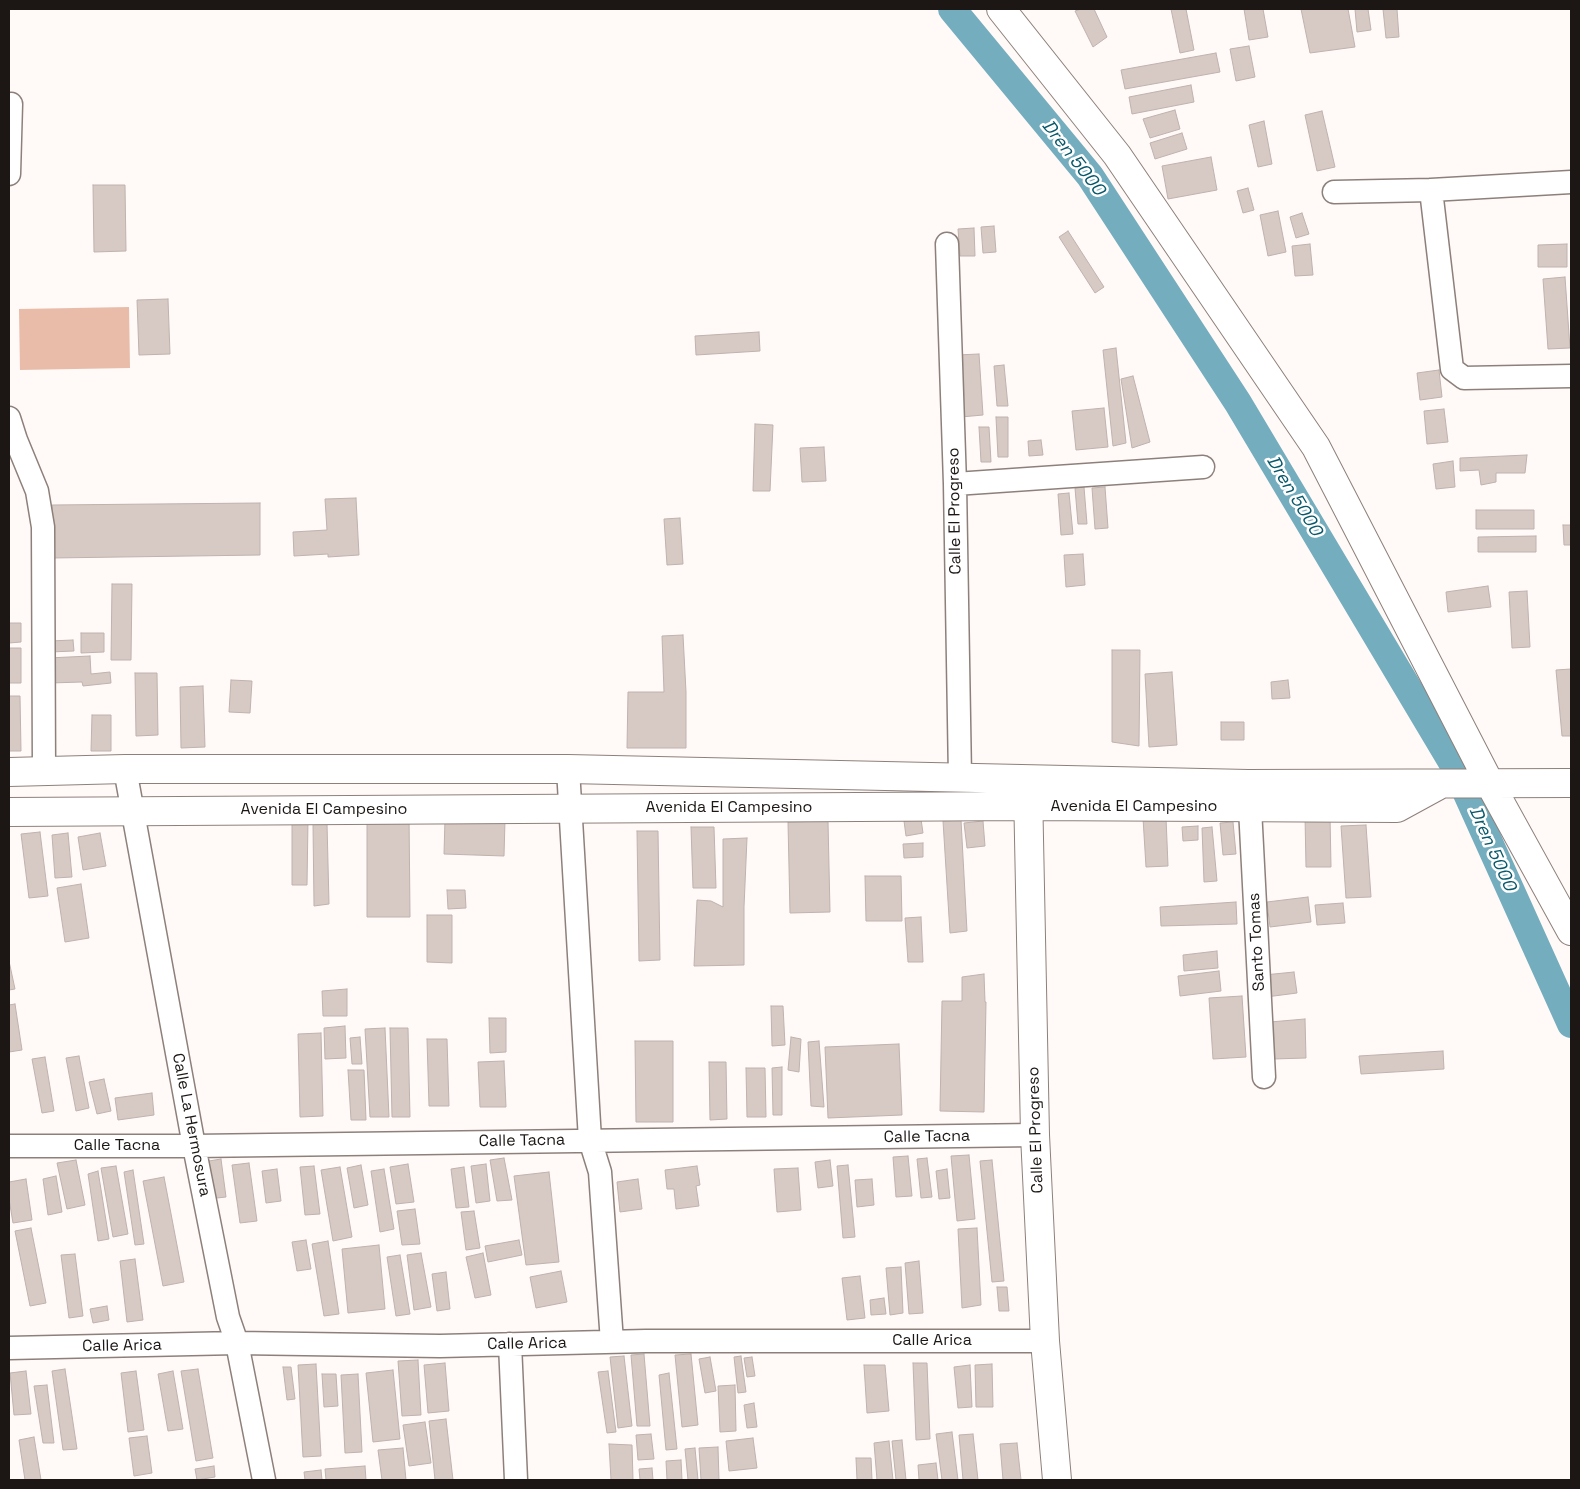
<!DOCTYPE html>
<style>
body{margin:0}
#map{position:relative;width:1580px;height:1489px;overflow:hidden;background:#fff9f7;font-family:"Space Grotesk",sans-serif}
canvas{display:block}
.frame{position:absolute;inset:0;border:10px solid #1c1715;pointer-events:none}
</style>
<div id="map">
<canvas width="1580" height="1489"></canvas>
<div class="frame"></div>
</div>
<script>
const g = document.querySelector('canvas').getContext('2d');
g.lineJoin = 'round';
function fill(path, color) { g.fillStyle = color; g.fill(path, 'evenodd'); }
const shape = rows => new Path2D(rows.map(r => 'M' + r).join(''));
function trace(path, color, width, dash) { g.strokeStyle = color; g.lineWidth = width; g.lineCap = dash ? 'butt' : 'round'; g.setLineDash(dash || []); g.stroke(path); }
function write(font, color, halo, rows, align = 'center') {
  g.font = font + ' "Space Grotesk",sans-serif'; g.lineWidth = 5; g.setLineDash([]); g.textBaseline = 'middle'; g.strokeStyle = halo; g.fillStyle = color; for (const [text, x, y, turn = 0] of rows) {
    g.save(); g.translate(x, y); g.rotate((+turn || 0) * Math.PI / 180); g.textAlign = isNaN(turn) ? turn : align; if (halo) g.strokeText(text, 0, 0); g.fillText(text, 0, 0); g.restore();
  }
}
const green = shape([
 [129,307,130,368,20,370,19,309]
]);
const canal = shape([
 [952,9,1090,176,1238,403,1455,767,1571,1024]
]);
const building = shape([
 [1081,9,1094,9,1107,37,1093,47,1075,11,1081,9],
 [1171,9,1186,9,1194,50,1180,53,1171,9],
 [1244,9,1263,9,1268,37,1249,40,1244,9],
 [1301,9,1348,9,1355,47,1310,53,1301,9],
 [1355,9,1368,9,1371,30,1357,32,1355,9],
 [1383,9,1397,9,1399,37,1386,38,1383,9],
 [1249,46,1255,77,1236,81,1230,49,1249,46],
 [1216,53,1220,72,1125,89,1121,70,1216,53],
 [1191,85,1194,102,1132,114,1129,97,1191,85],
 [1175,110,1180,129,1150,138,1143,119,1175,110],
 [1322,111,1335,167,1317,171,1305,115,1322,111],
 [1264,121,1272,164,1258,167,1249,125,1264,121],
 [1182,133,1187,149,1155,159,1150,143,1182,133],
 [1211,157,1217,190,1168,199,1162,166,1211,157],
 [93,185,125,185,126,251,94,252,93,185],
 [1248,188,1254,210,1243,213,1237,191,1248,188],
 [1278,211,1286,252,1268,256,1260,215,1278,211],
 [1302,213,1309,234,1296,238,1290,217,1302,213],
 [994,226,996,252,983,253,981,227,994,226],
 [974,228,975,256,960,256,958,229,974,228],
 [1068,231,1104,287,1095,293,1059,237,1068,231],
 [1310,244,1313,275,1295,276,1292,246,1310,244],
 [1567,244,1567,267,1538,267,1538,245,1567,244],
 [1565,277,1570,348,1548,349,1543,279,1565,277],
 [168,299,170,354,139,355,137,300,168,299],
 [759,332,760,351,696,355,695,336,759,332],
 [1116,348,1126,443,1113,446,1103,350,1116,348],
 [979,354,983,415,961,417,957,355,979,354],
 [1004,365,1008,406,997,406,994,366,1004,365],
 [1439,370,1442,397,1420,400,1417,373,1439,370],
 [1133,376,1150,442,1132,448,1121,379,1133,376],
 [1104,408,1108,447,1076,450,1072,411,1104,408],
 [1444,409,1448,442,1427,444,1424,411,1444,409],
 [996,417,1008,417,1008,457,998,457,996,417],
 [755,424,773,425,770,491,753,491,755,424],
 [979,427,989,427,991,462,981,462,979,427],
 [1041,440,1043,455,1029,456,1028,441,1041,440],
 [824,447,826,481,802,482,800,448,824,447],
 [1527,455,1525,473,1496,473,1496,482,1481,485,1479,470,1460,471,1460,458,1527,455],
 [1453,461,1455,487,1436,489,1433,464,1453,461],
 [1084,487,1087,524,1078,524,1075,488,1084,487],
 [1105,487,1108,528,1095,529,1092,488,1105,487],
 [1069,493,1073,534,1061,535,1058,494,1069,493],
 [356,498,359,555,328,557,328,554,294,556,293,532,327,530,325,499,356,498],
 [260,503,260,555,52,558,52,505,260,503],
 [1476,510,1534,510,1534,529,1476,529,1476,510],
 [680,518,683,564,667,565,664,519,680,518],
 [1563,525,1571,525,1571,545,1564,545,1563,525],
 [1536,536,1536,552,1478,552,1478,537,1536,536],
 [1083,554,1085,585,1066,587,1064,555,1083,554],
 [112,584,132,584,131,660,111,660,112,584],
 [1488,586,1491,607,1448,612,1446,592,1488,586],
 [1527,591,1530,647,1512,648,1509,592,1527,591],
 [9,623,21,623,21,642,9,643,9,623],
 [81,633,104,633,104,652,81,653,81,633],
 [683,635,686,692,686,748,627,748,628,692,664,692,662,636,683,635],
 [73,640,74,651,50,652,50,641,73,640],
 [9,648,21,648,21,683,9,683,9,648],
 [1112,650,1140,650,1139,746,1112,742,1112,650],
 [90,656,91,674,110,672,111,683,83,686,82,682,50,683,48,658,90,656],
 [1571,669,1571,736,1562,736,1556,670,1571,669],
 [1172,672,1177,745,1149,747,1145,674,1172,672],
 [135,673,157,673,158,735,136,736,135,673],
 [231,680,252,681,250,713,229,712,231,680],
 [1288,680,1290,698,1272,699,1271,682,1288,680],
 [203,686,205,747,181,748,180,687,203,686],
 [9,696,20,696,21,751,9,751,9,696],
 [92,715,111,715,111,751,91,751,92,715],
 [1221,722,1244,722,1244,740,1221,740,1221,722],
 [367,813,409,813,410,917,367,917,367,813],
 [1305,816,1330,816,1331,867,1306,867,1305,816],
 [1166,817,1168,866,1146,867,1143,818,1166,817],
 [292,819,308,819,307,885,292,885,292,819],
 [445,819,505,820,504,856,444,854,445,819],
 [921,819,923,833,906,836,904,821,921,819],
 [961,820,967,931,950,933,943,821,961,820],
 [828,821,830,912,790,913,788,822,828,821],
 [983,821,985,846,967,848,964,823,983,821],
 [1233,822,1236,854,1223,855,1220,823,1233,822],
 [327,823,329,904,314,906,313,824,327,823],
 [1366,825,1371,897,1346,898,1341,826,1366,825],
 [1198,826,1198,840,1183,841,1182,827,1198,826],
 [691,827,714,827,716,888,693,888,691,827],
 [1212,827,1217,881,1204,882,1202,828,1212,827],
 [637,831,658,831,660,960,639,961,637,831],
 [40,832,48,896,29,898,21,834,40,832],
 [68,833,72,877,55,878,52,835,68,833],
 [100,833,106,866,83,870,78,837,100,833],
 [747,838,744,907,744,965,694,966,697,900,711,901,723,907,723,839,747,838],
 [923,843,923,857,904,858,903,844,923,843],
 [865,876,901,876,902,921,866,921,865,876],
 [81,884,89,938,65,942,57,888,81,884],
 [447,890,465,890,466,908,448,909,447,890],
 [1308,897,1311,922,1270,927,1267,902,1308,897],
 [1236,902,1237,924,1161,926,1160,907,1236,902],
 [1343,903,1345,923,1317,925,1315,905,1343,903],
 [427,915,452,915,452,963,427,962,427,915],
 [921,917,923,962,908,962,905,918,921,917],
 [1217,951,1218,968,1184,971,1183,955,1217,951],
 [9,961,15,989,9,990,9,961],
 [1219,971,1221,991,1180,996,1178,976,1219,971],
 [1294,972,1297,993,1266,997,1264,975,1294,972],
 [984,974,985,1002,986,1002,984,1112,940,1111,942,1001,962,1001,962,977,984,974],
 [347,989,347,1016,323,1016,322,991,347,989],
 [1242,996,1246,1057,1213,1059,1209,998,1242,996],
 [15,1004,22,1050,9,1052,9,1005,15,1004],
 [771,1006,783,1006,785,1045,772,1046,771,1006],
 [489,1018,506,1018,506,1052,490,1053,489,1018],
 [1305,1019,1306,1058,1273,1059,1270,1022,1305,1019],
 [345,1026,346,1058,325,1059,324,1028,345,1026],
 [385,1028,389,1117,370,1117,365,1029,385,1028],
 [390,1028,408,1028,410,1117,392,1117,390,1028],
 [321,1033,323,1116,300,1117,298,1034,321,1033],
 [360,1037,362,1064,352,1064,350,1038,360,1037],
 [791,1037,801,1039,799,1072,788,1070,791,1037],
 [427,1039,447,1039,449,1106,429,1106,427,1039],
 [635,1041,673,1041,673,1122,636,1122,635,1041],
 [819,1041,824,1107,811,1106,808,1042,819,1041],
 [899,1044,902,1115,828,1118,825,1047,899,1044],
 [1443,1051,1444,1069,1361,1074,1359,1056,1443,1051],
 [79,1056,89,1108,76,1111,66,1058,79,1056],
 [45,1057,54,1111,42,1113,32,1059,45,1057],
 [504,1061,506,1107,480,1107,478,1062,504,1061],
 [709,1062,726,1062,727,1119,710,1120,709,1062],
 [782,1067,782,1115,773,1115,772,1068,782,1067],
 [746,1068,765,1068,766,1117,747,1117,746,1068],
 [348,1070,364,1070,366,1120,351,1120,348,1070],
 [104,1079,111,1111,97,1114,89,1082,104,1079],
 [152,1093,154,1115,118,1120,115,1098,152,1093],
 [969,1155,975,1219,957,1221,951,1156,969,1155],
 [908,1156,912,1196,896,1197,893,1157,908,1156],
 [504,1158,512,1200,497,1201,490,1160,504,1158],
 [927,1158,932,1197,921,1198,917,1159,927,1158],
 [221,1159,226,1197,208,1199,203,1162,221,1159],
 [76,1160,85,1205,67,1209,57,1163,76,1160],
 [830,1160,833,1186,818,1188,815,1162,830,1160],
 [992,1160,1004,1281,992,1282,980,1161,992,1160],
 [249,1163,257,1221,240,1223,232,1165,249,1163],
 [408,1164,414,1202,396,1204,390,1167,408,1164],
 [486,1164,490,1201,476,1203,471,1166,486,1164],
 [361,1165,368,1205,354,1208,347,1168,361,1165],
 [848,1165,855,1237,843,1238,837,1166,848,1165],
 [116,1166,128,1234,113,1237,101,1168,116,1166],
 [314,1166,320,1214,305,1215,300,1167,314,1166],
 [697,1166,700,1185,696,1186,699,1206,676,1209,674,1189,667,1189,665,1170,697,1166],
 [340,1167,352,1237,333,1241,321,1170,340,1167],
 [464,1167,469,1207,456,1208,451,1169,464,1167],
 [798,1168,801,1210,777,1212,774,1169,798,1168],
 [277,1169,281,1201,266,1203,262,1171,277,1169],
 [384,1169,394,1229,380,1232,371,1171,384,1169],
 [947,1169,950,1198,939,1199,936,1171,947,1169],
 [133,1170,144,1244,135,1245,124,1172,133,1170],
 [98,1171,109,1239,98,1241,88,1174,98,1171],
 [549,1172,559,1262,526,1265,514,1176,549,1172],
 [56,1176,62,1212,48,1215,43,1179,56,1176],
 [164,1177,184,1282,163,1286,143,1181,164,1177],
 [26,1179,32,1220,13,1223,9,1199,9,1182,26,1179],
 [638,1179,642,1209,620,1212,617,1182,638,1179],
 [872,1179,874,1205,857,1207,855,1180,872,1179],
 [415,1209,420,1244,402,1245,397,1211,415,1209],
 [474,1211,480,1248,466,1250,461,1212,474,1211],
 [31,1228,46,1303,30,1306,15,1231,31,1228],
 [977,1228,981,1305,962,1308,958,1229,977,1228],
 [306,1240,311,1269,297,1271,292,1242,306,1240],
 [519,1240,522,1255,488,1262,485,1246,519,1240],
 [328,1241,339,1314,324,1316,312,1244,328,1241],
 [379,1245,385,1309,348,1313,342,1249,379,1245],
 [421,1253,431,1307,414,1310,407,1255,421,1253],
 [483,1253,491,1295,475,1298,466,1257,483,1253],
 [75,1254,83,1316,69,1318,61,1255,75,1254],
 [400,1255,410,1314,396,1316,387,1257,400,1255],
 [135,1259,143,1320,127,1322,120,1261,135,1259],
 [919,1261,923,1313,909,1314,905,1263,919,1261],
 [901,1267,903,1313,890,1315,886,1268,901,1267],
 [561,1271,567,1302,536,1308,530,1277,561,1271],
 [446,1272,450,1309,437,1311,432,1274,446,1272],
 [860,1276,865,1318,847,1320,842,1278,860,1276],
 [997,1287,1007,1287,1009,1311,999,1311,997,1287],
 [884,1298,886,1314,871,1315,870,1300,884,1298],
 [107,1306,109,1320,93,1323,90,1309,107,1306],
 [644,1354,650,1426,637,1426,631,1355,644,1354],
 [691,1354,698,1425,682,1427,675,1355,691,1354],
 [624,1356,632,1426,618,1428,610,1357,624,1356],
 [741,1356,746,1392,738,1393,734,1357,741,1356],
 [710,1357,716,1391,705,1393,699,1359,710,1357],
 [752,1357,755,1376,747,1377,744,1358,752,1357],
 [418,1360,421,1415,402,1416,398,1361,418,1360],
 [445,1363,449,1411,428,1413,424,1365,445,1363],
 [913,1363,927,1363,930,1439,916,1440,913,1363],
 [316,1364,321,1456,303,1457,298,1365,316,1364],
 [992,1364,993,1407,976,1407,975,1365,992,1364],
 [864,1365,885,1365,889,1411,867,1413,864,1365],
 [970,1365,972,1407,958,1408,954,1367,970,1365],
 [283,1367,291,1367,295,1399,287,1400,283,1367],
 [65,1369,77,1449,63,1450,52,1371,65,1369],
 [198,1369,213,1458,196,1461,181,1371,198,1369],
 [393,1370,400,1439,373,1442,366,1373,393,1370],
 [26,1371,31,1414,14,1415,10,1373,26,1371],
 [136,1371,144,1430,128,1432,121,1373,136,1371],
 [173,1371,183,1429,168,1431,158,1374,173,1371],
 [608,1371,616,1432,607,1433,598,1372,608,1371],
 [669,1373,677,1449,666,1450,659,1375,669,1373],
 [322,1374,336,1374,338,1406,324,1407,322,1374],
 [358,1374,362,1452,345,1453,341,1375,358,1374],
 [47,1385,54,1443,43,1443,34,1386,47,1385],
 [735,1385,736,1431,720,1432,718,1386,735,1385],
 [754,1403,757,1427,747,1428,744,1405,754,1403],
 [446,1419,453,1480,435,1480,429,1421,446,1419],
 [425,1422,431,1463,409,1466,403,1425,425,1422],
 [952,1432,958,1480,942,1480,936,1434,952,1432],
 [651,1434,654,1459,638,1460,636,1435,651,1434],
 [973,1434,978,1480,963,1480,959,1435,973,1434],
 [147,1436,152,1473,134,1476,129,1438,147,1436],
 [34,1437,41,1480,25,1480,19,1440,34,1437],
 [753,1438,757,1468,729,1471,726,1441,753,1438],
 [902,1440,906,1480,896,1480,892,1441,902,1440],
 [889,1441,893,1480,877,1480,874,1443,889,1441],
 [1017,1443,1021,1480,1003,1480,1000,1444,1017,1443],
 [609,1444,632,1445,633,1480,611,1480,609,1444],
 [718,1447,719,1480,701,1480,699,1448,718,1447],
 [403,1448,406,1480,382,1480,378,1450,403,1448],
 [695,1448,698,1480,688,1480,685,1449,695,1448],
 [856,1458,871,1458,872,1480,857,1480,856,1458],
 [681,1460,682,1480,667,1480,666,1461,681,1460],
 [936,1463,938,1480,919,1480,918,1465,936,1463],
 [214,1466,215,1477,197,1480,195,1469,214,1466],
 [365,1466,366,1480,326,1480,325,1469,365,1466],
 [652,1468,653,1480,640,1480,639,1469,652,1468],
 [321,1470,322,1480,305,1480,304,1472,321,1470]
]);
const minor = shape([
 [9,174,11,104],
 [1431,190,1452,369,1464,378,1571,376],
 [1334,192,1431,190,1571,182],
 [947,244,955,484,960,777],
 [9,418,16,440,37,491,43,527,44,771],
 [955,484,1203,467],
 [125,769,194,1146,228,1317,237,1343,264,1480],
 [568,769,590,1140,600,1172,612,1342],
 [1250,808,1264,1077],
 [9,1146,194,1146,1035,1135],
 [510,1344,516,1480],
 [9,1348,237,1343,440,1346,646,1341,1045,1341]
]);
const tertiary = shape([
 [1001,9,1117,155,1316,447,1490,784,1571,931],
 [9,772,125,769,568,769,1248,784,1571,783],
 [1028,789,1035,1135,1045,1341,1057,1480],
 [9,812,1028,806,1397,808,1441,784]
]);
const streetNames = [
 ["Calle El Progreso",955,511,-91],
 ["Avenida El Campesino",1134,807],
 ["Avenida El Campesino",729,808],
 ["Avenida El Campesino",324,810],
 ["Santo Tomas",1257,942,-93],
 ["Calle La Hermosura",191,1125,79],
 ["Calle El Progreso",1036,1130,-92],
 ["Calle Tacna",927,1137,-1],
 ["Calle Tacna",522,1141,-1],
 ["Calle Tacna",117,1146],
 ["Calle Arica",932,1341],
 ["Calle Arica",527,1344,-1],
 ["Calle Arica",122,1346,-1]
];
const waterNames = [
 ["Dren 5000",1073,158,52],
 ["Dren 5000",1294,496,59],
 ["Dren 5000",1492,849,66]
];
fill(green, '#e9bca9');
trace(canal, '#74adbe', 28);
fill(building, '#d7c9c4');
trace(building, '#c0b2ad', 1);
trace(minor, '#8d807b', 25);
trace(tertiary, '#8d807b', 30);
trace(minor, '#fff', 22);
trace(tertiary, '#fff', 28);
write('16px', '#1c1715', '#fff', streetNames);
write('italic 18px', '#07586b', '#fff', waterNames);
</script>
